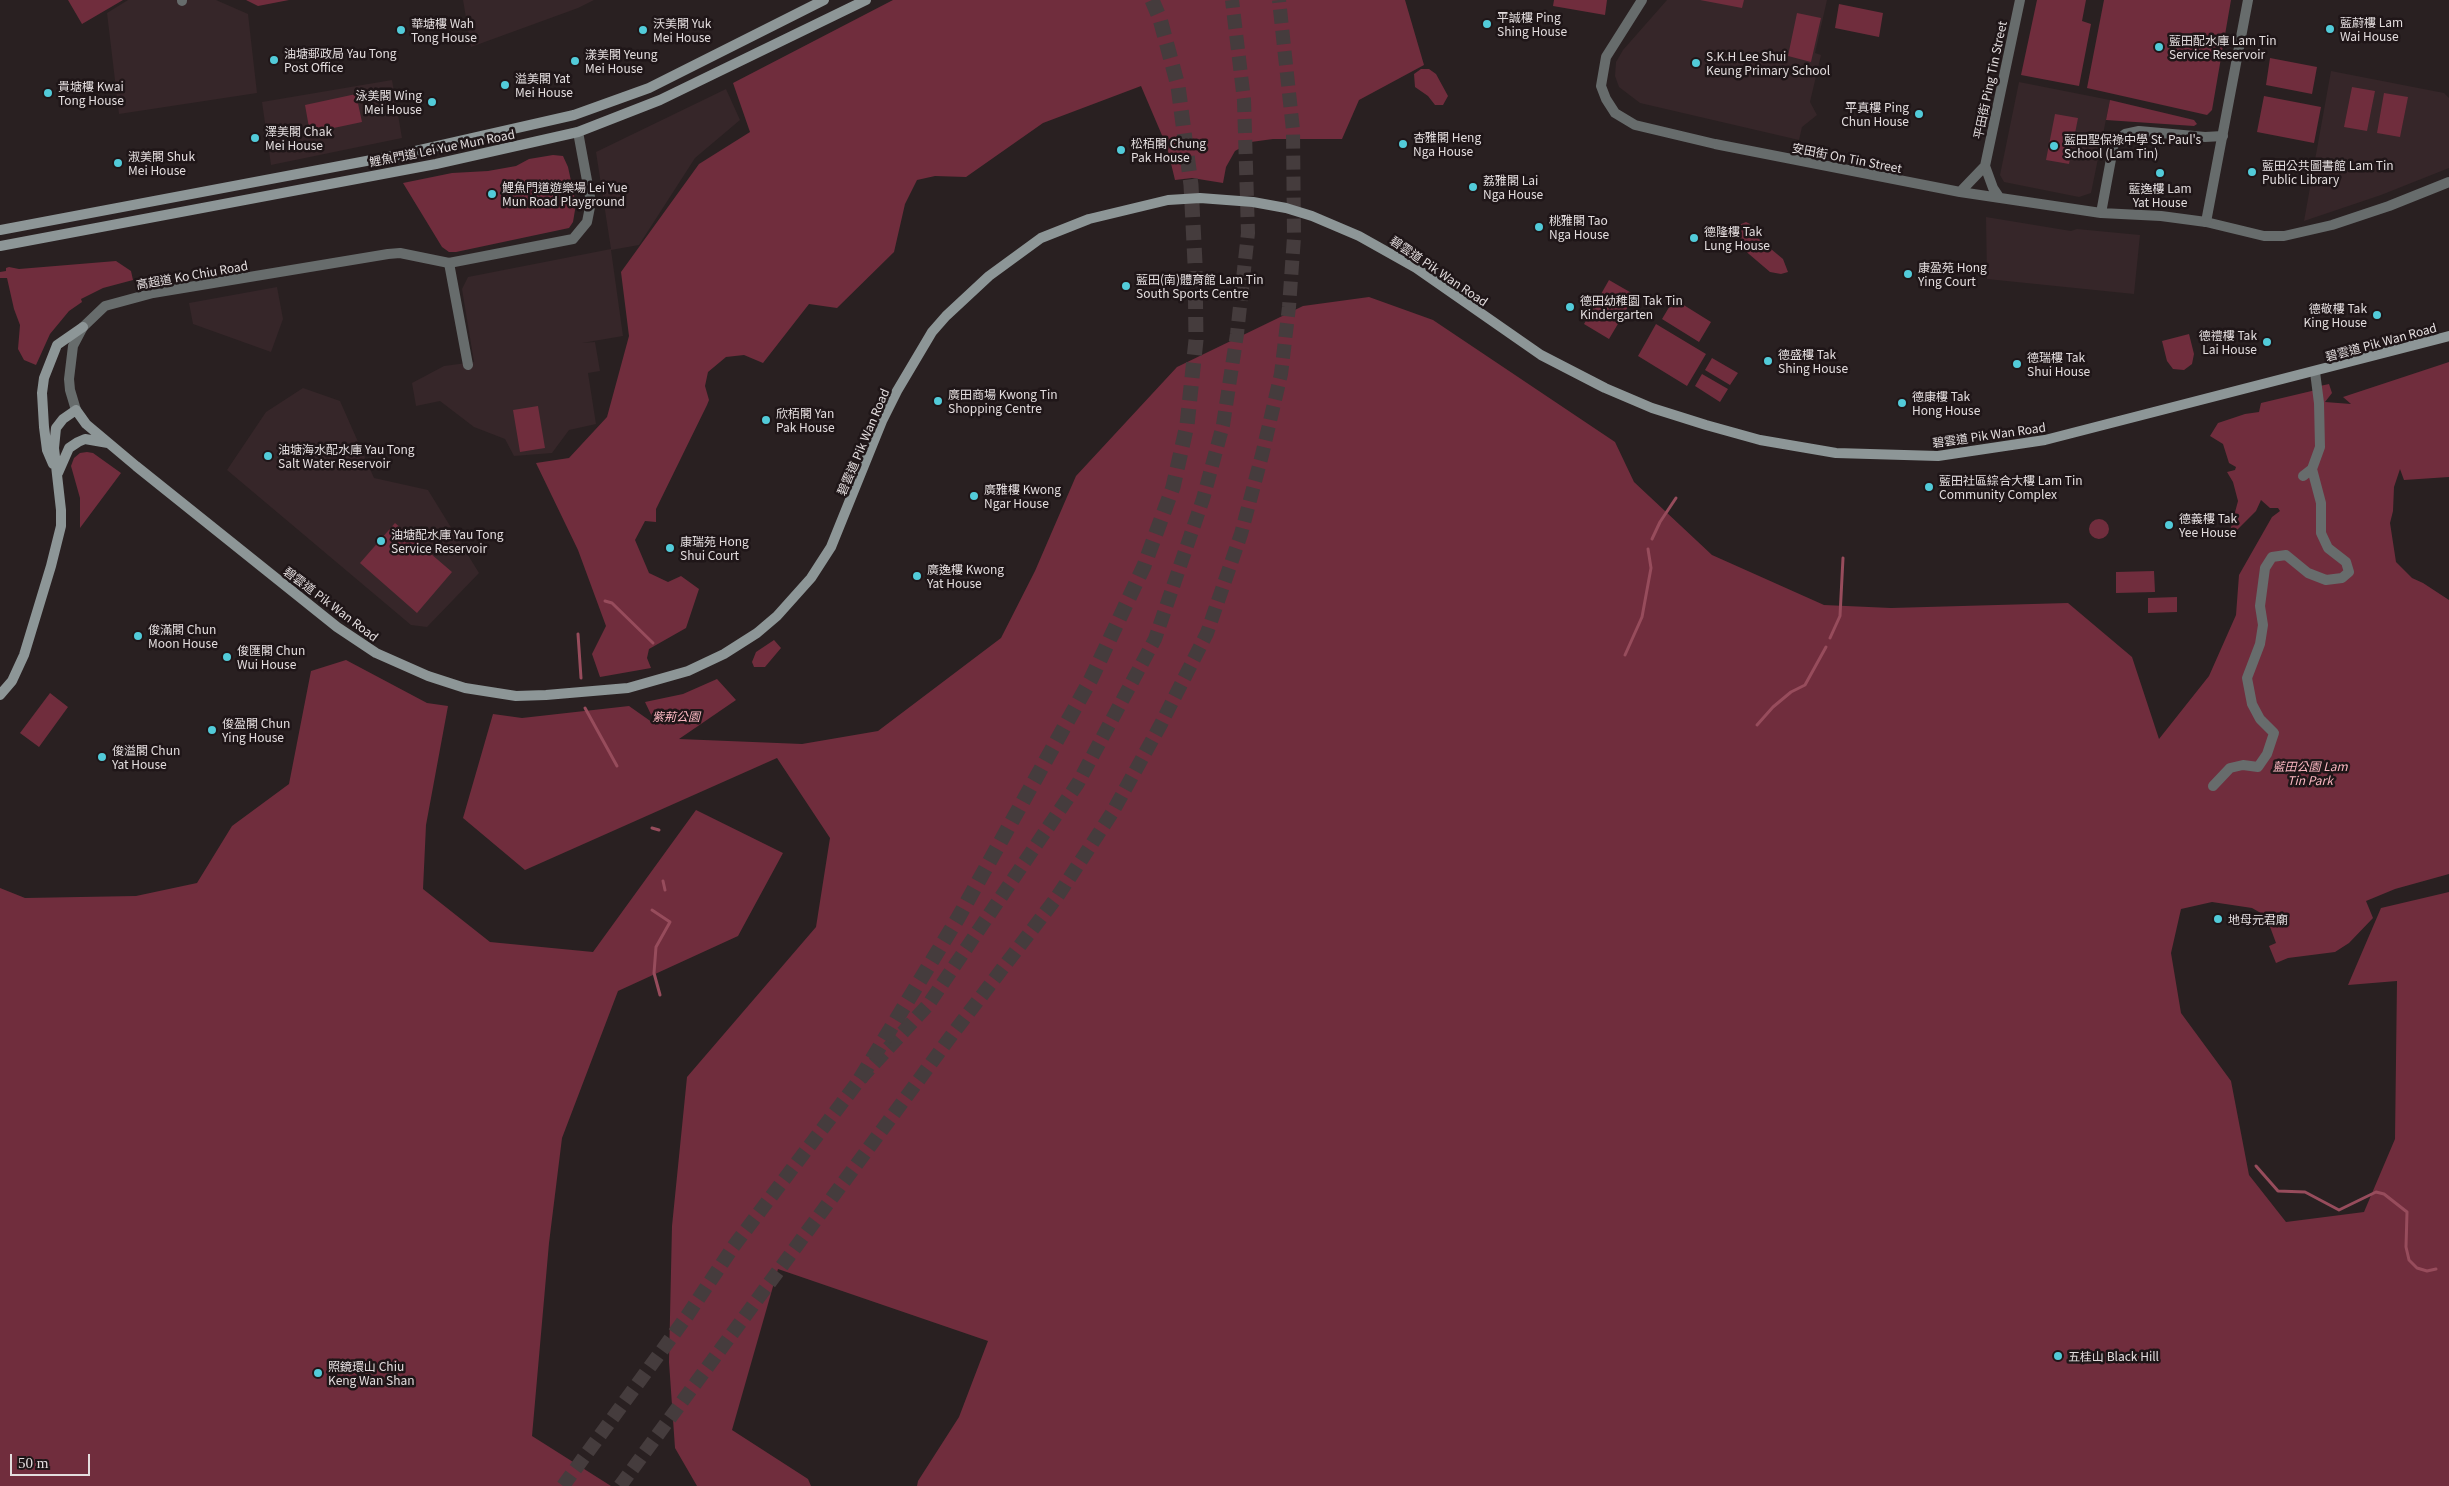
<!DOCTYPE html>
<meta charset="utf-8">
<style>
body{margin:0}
#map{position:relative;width:2449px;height:1486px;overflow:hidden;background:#292021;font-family:Georgia,serif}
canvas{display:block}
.scale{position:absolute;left:10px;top:1454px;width:80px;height:22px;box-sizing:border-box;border:2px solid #e3ddde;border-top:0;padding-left:6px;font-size:15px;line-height:18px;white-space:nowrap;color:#e3ddde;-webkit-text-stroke:4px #1f1618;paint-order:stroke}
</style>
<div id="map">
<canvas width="2449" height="1486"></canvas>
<div class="scale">50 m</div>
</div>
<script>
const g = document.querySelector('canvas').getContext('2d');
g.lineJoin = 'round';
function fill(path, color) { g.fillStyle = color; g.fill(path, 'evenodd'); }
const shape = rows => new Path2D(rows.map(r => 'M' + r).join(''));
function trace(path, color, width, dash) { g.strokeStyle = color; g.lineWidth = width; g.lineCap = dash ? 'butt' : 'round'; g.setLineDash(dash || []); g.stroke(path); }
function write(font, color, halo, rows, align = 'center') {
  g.font = font + ' Georgia,"Noto Sans TC",serif'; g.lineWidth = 5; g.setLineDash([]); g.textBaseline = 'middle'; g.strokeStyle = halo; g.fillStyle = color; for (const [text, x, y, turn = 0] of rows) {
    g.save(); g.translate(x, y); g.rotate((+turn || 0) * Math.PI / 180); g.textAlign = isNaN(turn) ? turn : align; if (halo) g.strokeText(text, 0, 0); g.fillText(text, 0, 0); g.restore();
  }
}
const built = shape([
 [128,0,216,0,248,14,257,93,119,114,107,13],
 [463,0,594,0,578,8,471,47],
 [1667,0,1827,0,1815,53,1821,55,1810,102,1817,115,1802,127,1799,140,1640,103,1619,87,1615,76,1616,62,1623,50],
 [2331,71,2444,93,2449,98,2449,168,2381,195,2304,221],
 [392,80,402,138,271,165,262,102],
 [2019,82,2110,100,2091,193,2079,197,2004,182,2000,175],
 [726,89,740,120,695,158,639,245,611,250,623,336,582,343,595,342,600,371,588,373,596,424,569,430,552,453,514,456,505,439,474,427,440,401,416,406,412,383,444,366,474,362,462,289,468,277,611,249,596,152],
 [1986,217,2071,231,2077,229,2140,235,2134,294,1987,279],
 [277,287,283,319,271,352,193,324,189,303],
 [303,388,340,401,374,478,428,490,479,573,427,627,411,625,227,470,266,412]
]);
const green = shape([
 [68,0,123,0,82,24],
 [246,0,289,0,258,6],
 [893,0,1405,0,1424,65,1359,100,1342,139,1273,139,1251,142,1235,151,1226,167,1223,183,1192,178,1175,180,1167,147,1141,86,1043,123,966,177,935,176,917,180,905,204,894,252,837,308,809,304,763,363,744,355,726,357,708,372,705,386,709,400,707,405,656,509,656,522,645,521,635,540,649,573,668,582,681,576,699,589,686,628,649,649,647,658,651,668,600,677,592,654,606,626,578,550,536,463,569,458,607,417,629,336,621,272,699,164,750,132,733,83],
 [1554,0,1607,0,1605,15,1553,6],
 [1700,0,1744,0,1742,8],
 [2037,0,2086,0,2082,21,2091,24,2079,86,2021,75],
 [2104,0,2231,0,2212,110,2207,115,2087,88],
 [1839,4,1883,13,1879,37,1835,28],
 [1797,13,1821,18,1811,62,1788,56],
 [2270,58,2317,67,2312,94,2266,85],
 [1421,69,1429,69,1436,74,1448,96,1443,105,1435,105,1428,96,1415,87,1414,74],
 [2352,87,2375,91,2367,131,2344,127],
 [2384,93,2408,97,2400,137,2377,133],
 [356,94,362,122,310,133,305,105],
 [2264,96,2321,107,2314,143,2257,132],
 [2110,100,2194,120,2197,124,2194,126,2106,120],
 [2055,114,2078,118,2069,164,2046,160],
 [553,155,563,156,568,167,576,204,573,222,569,228,456,252,449,252,442,247,403,183,452,173,488,171,516,166,529,159],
 [1746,222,1750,224,1753,234,1783,259,1788,272,1781,274,1770,272,1736,243,1734,237,1735,230,1739,225],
 [116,261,131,271,133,280,103,288,81,299,82,302,69,311,50,334,36,365,24,360,18,349,20,325,14,309,7,278,0,278,0,272,6,271,6,268,9,267,19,269],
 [1609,280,1635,295,1609,339,1584,324],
 [1369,297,1433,320,1615,442,1634,482,1712,555,1824,605,1891,608,2068,603,2132,657,2159,739,2209,676,2236,615,2239,575,2272,517,2280,511,2278,508,2270,508,2261,500,2256,511,2231,536,2229,535,2238,501,2233,482,2227,472,2235,470,2236,467,2229,463,2223,444,2210,436,2218,423,2245,414,2259,412,2261,403,2320,389,2320,386,2329,384,2332,393,2325,402,2351,404,2343,397,2449,362,2449,477,2404,480,2400,469,2394,487,2393,511,2390,523,2396,562,2412,578,2423,583,2449,600,2449,874,2395,889,2366,901,2373,918,2349,943,2335,952,2288,958,2276,963,2269,946,2276,943,2266,916,2252,908,2212,902,2181,909,2171,953,2181,1013,2231,1081,2249,1175,2286,1222,2364,1212,2395,1139,2397,981,2348,985,2381,908,2449,892,2449,1486,917,1486,918,1481,959,1417,988,1341,778,1269,732,1430,808,1479,811,1486,697,1486,675,1448,669,1362,672,1226,687,1077,816,927,830,838,777,758,525,870,463,818,493,714,522,718,629,706,656,725,645,702,683,694,717,679,736,700,679,739,802,744,878,731,1001,638,1035,571,1076,476,1177,367,1303,306],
 [1674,299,1711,322,1699,342,1662,319],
 [1656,324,1706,354,1687,386,1638,356],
 [2189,334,2194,354,2192,364,2184,370,2173,369,2167,361,2162,341],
 [1712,358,1738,373,1730,385,1705,370],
 [1702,374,1728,389,1720,402,1695,386],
 [538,406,545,448,520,452,513,410],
 [87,452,93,453,121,473,80,528,80,498,71,466,74,458,80,453],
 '2089 529a10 10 0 1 1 20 0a10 10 0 1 1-20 0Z',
 [395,523,452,572,417,613,360,563],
 [2154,571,2155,592,2116,593,2116,572],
 [2177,597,2177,612,2148,613,2148,598],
 [774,640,781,648,765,667,754,667,752,662,756,652],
 [346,660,427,703,448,706,426,825,423,889,490,942,593,952,696,810,783,853,738,936,618,991,562,1138,549,1243,532,1436,611,1486,0,1486,0,888,25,898,136,896,197,883,232,826,289,784,311,671],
 [50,693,68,707,39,747,20,733]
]);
const stream = shape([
 [1652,539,1660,522,1676,498],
 [605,601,612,603,653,643],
 [578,634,581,678],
 [1830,638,1840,616,1843,558],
 [1625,655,1642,617,1651,568,1648,549],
 [585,708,617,766],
 [1757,725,1773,707,1791,692,1805,685,1826,647],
 [652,828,659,830],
 [663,881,665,890],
 [652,910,670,922,656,947,654,973,660,995],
 [2256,1166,2278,1191,2305,1192,2339,1210,2376,1192,2384,1194,2407,1212,2406,1247,2409,1260,2417,1268,2427,1271,2436,1269]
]);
const trunkTunnel = shape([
 [563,1486,687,1316,733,1247,860,1079,928,1005,1078,783,1155,639,1203,499,1223,425,1237,334,1248,233,1244,100,1232,0],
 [620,1486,954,1032,1057,897,1112,813,1161,724,1207,633,1241,534,1262,455,1281,374,1289,307,1294,237,1293,130,1279,0]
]);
const motorwayTunnel = shape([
 [860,1079,958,918,1091,679,1144,566,1173,487,1187,425,1196,340,1195,263,1191,185,1178,86,1160,19,1152,0]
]);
const pedestrian = shape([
 [2303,476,2312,469,2320,447,2319,403,2315,372],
 [2213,786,2230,768,2243,765,2258,767,2267,754,2274,733,2260,719,2252,704,2247,678,2260,644,2263,625,2260,606,2265,568,2272,557,2286,555,2308,573,2326,580,2342,578,2349,572,2346,562,2328,548,2321,533,2321,503,2312,469]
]);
const minor = shape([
 [182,0,182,1],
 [1642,0,1606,57,1601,86,1606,99,1615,113,1635,125,1715,144,1960,192,2101,213,2161,216,2206,222,2264,236,2284,236,2332,225,2389,206,2449,182],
 [1985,166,1993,188,1999,197],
 [1960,192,1985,166,2020,0],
 [2101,213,2114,143,2125,134,2139,131,2205,137,2223,136],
 [449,263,468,365]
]);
const tertiary = shape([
 [2206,222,2248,0],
 [76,410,70,390,69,379,73,346,83,327,105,306,153,293,388,254,400,253,449,263,573,239,587,222,591,202,578,132]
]);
const secondary = shape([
 [0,230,398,155,574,115,649,88,824,0],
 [0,246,436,164,578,132,660,100,866,0],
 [53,464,47,450,44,427,42,393,44,378,57,345,83,327],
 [58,473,69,448,78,442,85,439,108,443],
 [0,695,12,681,24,655,51,566,61,526,61,510,54,448,56,428,63,419,76,410,86,424,136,466,337,627,376,653,428,676,465,688,516,696,546,695,628,688,688,671,724,654,757,633,777,616,811,578,831,547,882,421,897,391,932,332,946,316,989,276,1041,238,1089,219,1168,200,1200,198,1253,202,1286,208,1312,216,1359,236,1416,268,1541,355,1605,388,1652,408,1706,425,1760,440,1836,453,1938,456,2045,440,2449,336]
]);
const markers = [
 [1487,24,5,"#52cbd9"],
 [2330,29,5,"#52cbd9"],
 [401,30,5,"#52cbd9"],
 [643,30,5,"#52cbd9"],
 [2159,47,5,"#52cbd9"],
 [274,60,5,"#52cbd9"],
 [575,61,5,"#52cbd9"],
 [1696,63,5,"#52cbd9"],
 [505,85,5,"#52cbd9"],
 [48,93,5,"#52cbd9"],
 [432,102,5,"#52cbd9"],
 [1919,114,5,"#52cbd9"],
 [255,138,5,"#52cbd9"],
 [1403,144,5,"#52cbd9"],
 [2054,146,5,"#52cbd9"],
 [1121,150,5,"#52cbd9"],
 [118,163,5,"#52cbd9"],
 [2252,172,5,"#52cbd9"],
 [2160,173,5,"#52cbd9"],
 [1473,187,5,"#52cbd9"],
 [492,194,5,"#52cbd9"],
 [1539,227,5,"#52cbd9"],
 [1694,238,5,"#52cbd9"],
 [1908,274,5,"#52cbd9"],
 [1126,286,5,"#52cbd9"],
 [1570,307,5,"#52cbd9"],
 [2377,315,5,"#52cbd9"],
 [2267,342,5,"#52cbd9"],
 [1768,361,5,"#52cbd9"],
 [2017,364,5,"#52cbd9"],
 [938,401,5,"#52cbd9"],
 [1902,403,5,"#52cbd9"],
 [766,420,5,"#52cbd9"],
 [268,456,5,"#52cbd9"],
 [1929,487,5,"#52cbd9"],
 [974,496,5,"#52cbd9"],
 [2169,525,5,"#52cbd9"],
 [381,541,5,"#52cbd9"],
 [670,548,5,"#52cbd9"],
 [917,576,5,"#52cbd9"],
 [138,636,5,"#52cbd9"],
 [227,657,5,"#52cbd9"],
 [212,730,5,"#52cbd9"],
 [102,757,5,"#52cbd9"],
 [2218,919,5,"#52cbd9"],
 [2058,1356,5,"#52cbd9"],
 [318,1373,5,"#52cbd9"]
];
const poiNames = [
 ["平誠樓 Ping",1497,17],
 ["Shing House",1497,31],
 ["藍蔚樓 Lam",2340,22],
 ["Wai House",2340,36],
 ["華塘樓 Wah",411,23],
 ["Tong House",411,37],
 ["沃美閣 Yuk",653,23],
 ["Mei House",653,37],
 ["藍田配水庫 Lam Tin",2169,40],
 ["Service Reservoir",2169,54],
 ["油塘郵政局 Yau Tong",284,53],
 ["Post Office",284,67],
 ["漾美閣 Yeung",585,54],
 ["Mei House",585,68],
 ["S.K.H Lee Shui",1706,56],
 ["Keung Primary School",1706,70],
 ["溢美閣 Yat",515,78],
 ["Mei House",515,92],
 ["貴塘樓 Kwai",58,86],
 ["Tong House",58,100],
 ["泳美閣 Wing",422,95,"right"],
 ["Mei House",422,109,"right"],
 ["平真樓 Ping",1909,107,"right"],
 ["Chun House",1909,121,"right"],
 ["澤美閣 Chak",265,131],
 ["Mei House",265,145],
 ["杏雅閣 Heng",1413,137],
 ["Nga House",1413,151],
 ["藍田聖保祿中學 St. Paul's",2064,139],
 ["School (Lam Tin)",2064,153],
 ["松栢閣 Chung",1131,143],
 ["Pak House",1131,157],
 ["淑美閣 Shuk",128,156],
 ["Mei House",128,170],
 ["藍田公共圖書館 Lam Tin",2262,165],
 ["Public Library",2262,179],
 ["荔雅閣 Lai",1483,180],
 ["Nga House",1483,194],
 ["鯉魚門道遊樂場 Lei Yue",502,187],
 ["Mun Road Playground",502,201],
 ["藍逸樓 Lam",2160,188,"center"],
 ["Yat House",2160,202,"center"],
 ["桃雅閣 Tao",1549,220],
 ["Nga House",1549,234],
 ["德隆樓 Tak",1704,231],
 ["Lung House",1704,245],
 ["康盈苑 Hong",1918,267],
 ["Ying Court",1918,281],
 ["藍田(南)體育館 Lam Tin",1136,279],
 ["South Sports Centre",1136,293],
 ["德田幼稚園 Tak Tin",1580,300],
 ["Kindergarten",1580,314],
 ["德敬樓 Tak",2367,308,"right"],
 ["King House",2367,322,"right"],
 ["德禮樓 Tak",2257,335,"right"],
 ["Lai House",2257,349,"right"],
 ["德盛樓 Tak",1778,354],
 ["Shing House",1778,368],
 ["德瑞樓 Tak",2027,357],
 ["Shui House",2027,371],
 ["廣田商場 Kwong Tin",948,394],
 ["Shopping Centre",948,408],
 ["德康樓 Tak",1912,396],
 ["Hong House",1912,410],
 ["欣栢閣 Yan",776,413],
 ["Pak House",776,427],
 ["油塘海水配水庫 Yau Tong",278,449],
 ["Salt Water Reservoir",278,463],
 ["藍田社區綜合大樓 Lam Tin",1939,480],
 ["Community Complex",1939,494],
 ["廣雅樓 Kwong",984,489],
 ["Ngar House",984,503],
 ["德義樓 Tak",2179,518],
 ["Yee House",2179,532],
 ["油塘配水庫 Yau Tong",391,534],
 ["Service Reservoir",391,548],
 ["康瑞苑 Hong",680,541],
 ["Shui Court",680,555],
 ["廣逸樓 Kwong",927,569],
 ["Yat House",927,583],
 ["俊滿閣 Chun",148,629],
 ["Moon House",148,643],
 ["俊匯閣 Chun",237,650],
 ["Wui House",237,664],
 ["俊盈閣 Chun",222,723],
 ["Ying House",222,737],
 ["俊溢閣 Chun",112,750],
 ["Yat House",112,764],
 ["地母元君廟",2228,919],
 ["五桂山 Black Hill",2068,1356],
 ["照鏡環山 Chiu",328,1366],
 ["Keng Wan Shan",328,1380]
];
const streetNames = [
 ["平田街 Ping Tin Street",1990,80,-78],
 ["鯉魚門道 Lei Yue Mun Road",442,148,-11],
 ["安田街 On Tin Street",1847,158,11],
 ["碧雲道 Pik Wan Road",1439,271,34],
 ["高超道 Ko Chiu Road",192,275,-10],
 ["碧雲道 Pik Wan Road",2381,342,-15],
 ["碧雲道 Pik Wan Road",1989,435,-8],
 ["碧雲道 Pik Wan Road",863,442,-67],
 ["碧雲道 Pik Wan Road",331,604,37]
];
const parkNames = [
 ["紫荊公園",676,716],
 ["藍田公園 Lam",2310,766],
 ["Tin Park",2310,780]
];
fill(built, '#362629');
fill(green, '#702d3d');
trace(stream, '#974c5c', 3);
trace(trunkTunnel, '#453c3d', 14, [14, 7]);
trace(motorwayTunnel, '#453c3d', 15, [15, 8]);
trace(pedestrian, '#676c6c', 10);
trace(minor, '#676c6c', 10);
trace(tertiary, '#676c6c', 10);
trace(secondary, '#8d9697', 10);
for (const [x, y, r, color] of markers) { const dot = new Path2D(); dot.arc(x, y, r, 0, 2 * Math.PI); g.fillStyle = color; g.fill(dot); trace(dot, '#1f1618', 2); }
write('12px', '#e3ddde', '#1f1618', poiNames, 'left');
write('12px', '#e3ddde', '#1f1618', streetNames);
write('italic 12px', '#fbb8c2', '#1f1618', parkNames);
</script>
